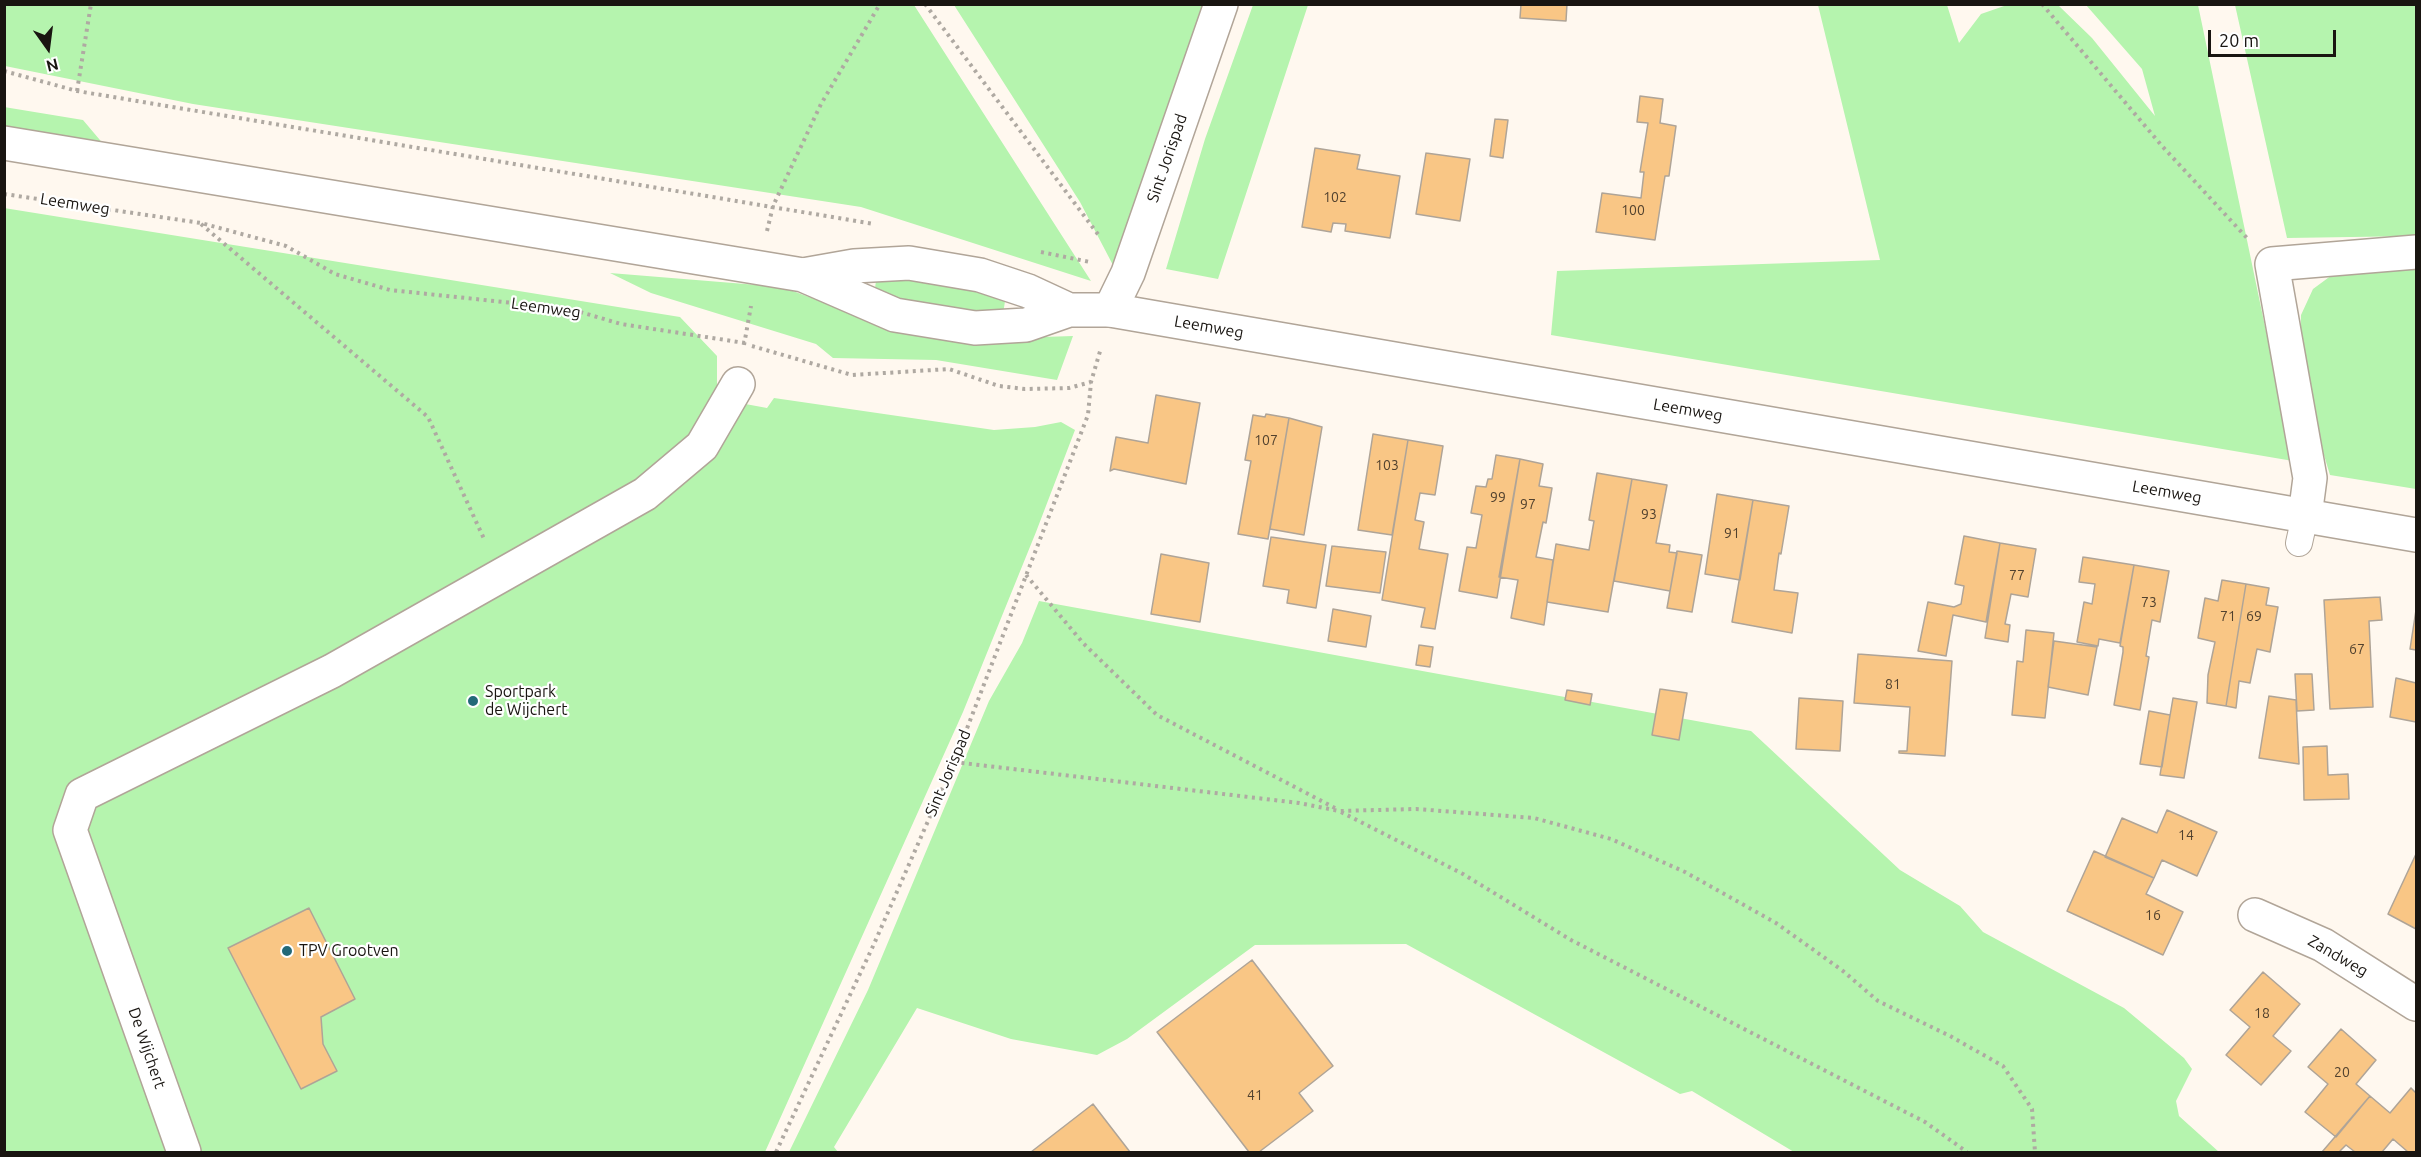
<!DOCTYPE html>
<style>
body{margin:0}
#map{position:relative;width:2421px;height:1157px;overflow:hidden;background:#fff8ef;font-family:Ubuntu,sans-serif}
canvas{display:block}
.frame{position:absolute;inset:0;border:6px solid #191511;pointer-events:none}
.north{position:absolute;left:18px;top:18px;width:60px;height:60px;-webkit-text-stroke:4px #fff;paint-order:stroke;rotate:166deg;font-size:16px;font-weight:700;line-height:24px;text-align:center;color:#191511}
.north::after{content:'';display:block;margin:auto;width:21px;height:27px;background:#191511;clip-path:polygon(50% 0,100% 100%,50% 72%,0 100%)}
.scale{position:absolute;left:2208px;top:30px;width:128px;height:27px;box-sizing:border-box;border:3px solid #191511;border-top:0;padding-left:8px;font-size:18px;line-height:21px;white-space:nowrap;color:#191511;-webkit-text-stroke:4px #fff;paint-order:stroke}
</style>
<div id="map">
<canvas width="2421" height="1157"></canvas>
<div class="frame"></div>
<div class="north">N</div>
<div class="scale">20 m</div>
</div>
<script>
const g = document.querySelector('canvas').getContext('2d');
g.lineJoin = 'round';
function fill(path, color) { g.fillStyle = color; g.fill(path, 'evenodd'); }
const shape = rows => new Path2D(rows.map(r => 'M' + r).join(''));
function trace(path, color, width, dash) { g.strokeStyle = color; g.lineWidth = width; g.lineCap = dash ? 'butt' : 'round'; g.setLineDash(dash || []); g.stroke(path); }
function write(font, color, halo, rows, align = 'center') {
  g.font = font + ' Ubuntu,sans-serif'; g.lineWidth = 4.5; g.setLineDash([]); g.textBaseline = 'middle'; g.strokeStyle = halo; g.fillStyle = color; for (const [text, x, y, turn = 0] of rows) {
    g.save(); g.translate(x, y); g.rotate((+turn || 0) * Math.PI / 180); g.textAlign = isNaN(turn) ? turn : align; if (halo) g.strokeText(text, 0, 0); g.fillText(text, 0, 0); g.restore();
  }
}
const green = shape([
 [4,5,914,5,1091,281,861,207,193,104,5,66],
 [954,5,1216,5,1115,269,1080,202],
 [1253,5,1308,5,1218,279,1166,269,1205,139],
 [1818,5,1947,5,1959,43,1981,14,2007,5,2058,5,2092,38,2155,116,2142,69,2086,5,2198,5,2293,461,1551,335,1557,271,1880,260],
 [2235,5,2416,5,2416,236,2287,238],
 [4,107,83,120,105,146,5,130],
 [4,208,680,317,717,356,717,389,713,398,767,408,774,398,994,430,1035,427,1061,422,1075,430,1036,532,963,712,765,1152,5,1152],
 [2416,262,2416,489,2330,475,2310,409,2300,347,2301,315,2313,289,2332,275],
 [610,273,782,287,887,326,983,339,1073,336,1057,380,936,360,833,358,816,344,651,293],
 [877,273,1006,295,1003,314,973,317,874,296],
 [1039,601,1751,731,1900,870,1960,906,1983,932,2124,1008,2184,1058,2192,1069,2176,1101,2179,1116,2219,1152,1794,1152,1692,1091,1680,1094,1406,944,1255,945,1127,1039,1097,1055,1011,1039,917,1008,834,1147,838,1152,789,1152,868,990,989,701,1022,643]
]);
const building = shape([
 [1521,4,1567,4,1566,21,1520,18,1521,4],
 [1640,96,1663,99,1660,123,1676,126,1669,176,1665,176,1655,240,1596,232,1602,193,1641,198,1644,172,1640,172,1648,123,1637,122,1640,96],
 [1495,119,1508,120,1503,158,1490,156,1495,119],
 [1315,148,1360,155,1357,169,1400,176,1390,238,1345,231,1346,224,1333,223,1331,232,1302,227,1315,148],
 [1426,153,1470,159,1460,221,1416,214,1426,153],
 [1156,395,1200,403,1186,484,1114,469,1110,471,1116,437,1148,443,1156,395],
 [1266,414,1289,418,1268,539,1238,534,1251,461,1245,460,1253,415,1265,417,1266,414],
 [1289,418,1322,427,1304,535,1270,529,1289,418],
 [1373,434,1408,440,1392,535,1358,530,1373,434],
 [1408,440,1443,446,1435,495,1420,493,1415,520,1424,522,1419,549,1448,554,1435,629,1421,627,1425,608,1382,600,1408,440],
 [1496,455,1520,459,1497,598,1459,591,1467,547,1476,548,1482,515,1471,513,1476,486,1486,487,1488,479,1492,479,1496,455],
 [1520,459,1543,464,1539,486,1552,488,1546,523,1543,522,1536,557,1553,560,1544,625,1511,618,1518,580,1499,577,1520,459],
 [1597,473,1632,479,1608,612,1547,602,1556,544,1589,550,1594,521,1589,520,1597,473],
 [1632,479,1667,485,1656,543,1670,545,1669,552,1677,553,1670,591,1614,581,1632,479],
 [1717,494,1753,500,1740,580,1705,574,1717,494],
 [1753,500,1789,506,1781,554,1779,553,1774,590,1798,593,1792,633,1732,622,1753,500],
 [1964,536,2000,543,1986,622,1953,615,1946,656,1918,651,1928,602,1954,607,1961,604,1964,586,1955,584,1964,536],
 [1271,537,1326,545,1316,608,1287,603,1289,590,1263,586,1271,537],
 [2000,543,2036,549,2028,597,2011,594,2005,624,2010,625,2008,642,1985,638,2000,543],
 [1332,546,1386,552,1380,593,1326,586,1332,546],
 [1677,551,1702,555,1692,612,1667,608,1677,551],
 [1161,554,1209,563,1200,622,1151,614,1161,554],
 [2083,557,2134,565,2120,643,2099,639,2098,646,2077,642,2084,602,2092,604,2095,584,2079,582,2083,557],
 [2134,565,2169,571,2160,622,2152,620,2146,656,2149,657,2140,710,2114,705,2123,652,2123,647,2120,646,2134,565],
 [2222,580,2246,584,2226,706,2207,703,2208,675,2215,642,2198,638,2205,598,2218,601,2222,580],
 [2246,584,2269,588,2266,605,2278,607,2270,652,2257,649,2250,683,2239,681,2236,708,2226,706,2246,584],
 [2380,597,2382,620,2369,621,2373,707,2330,709,2324,600,2380,597],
 [1333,609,1371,616,1366,647,1328,641,1333,609],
 [2416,610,2416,650,2410,649,2416,610],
 [2026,630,2054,633,2045,718,2012,715,2017,661,2023,662,2026,630],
 [2054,641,2097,647,2088,695,2048,687,2054,641],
 [1419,645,1433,647,1430,667,1416,665,1419,645],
 [1858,654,1952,661,1945,756,1899,753,1899,751,1907,751,1910,707,1854,703,1858,654],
 [2295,674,2312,674,2314,710,2297,711,2295,674],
 [2396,678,2416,683,2416,681,2416,722,2390,717,2396,678],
 [1660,689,1687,693,1679,740,1652,735,1660,689],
 [1567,690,1592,694,1590,705,1565,700,1567,690],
 [2269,696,2296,700,2299,764,2259,758,2269,696],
 [1799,698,1843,701,1840,751,1796,749,1799,698],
 [2173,698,2197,702,2184,778,2160,775,2173,698],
 [2149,711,2170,715,2162,767,2140,764,2149,711],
 [2327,746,2328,775,2348,774,2349,799,2304,800,2303,747,2327,746],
 [2167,810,2217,832,2197,876,2162,860,2154,878,2105,857,2122,818,2157,833,2167,810],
 [2094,851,2154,878,2146,894,2183,912,2163,955,2067,911,2094,851],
 [2416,854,2416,929,2388,914,2416,854],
 [309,908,355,999,321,1017,323,1044,337,1071,301,1089,228,948,309,908],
 [1252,960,1333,1066,1299,1093,1313,1111,1259,1152,1249,1152,1157,1032,1252,960],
 [2263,972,2300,1004,2273,1036,2291,1051,2261,1085,2226,1055,2250,1027,2230,1010,2263,972],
 [2341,1029,2376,1060,2356,1084,2370,1096,2336,1137,2305,1112,2328,1084,2308,1067,2341,1029],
 [2411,1088,2416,1093,2416,1152,2408,1152,2393,1139,2382,1152,2355,1152,2346,1145,2339,1152,2322,1152,2370,1096,2390,1113,2411,1088],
 [1093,1104,1130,1152,1031,1152,1093,1104]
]);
const path = shape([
 [925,4,1100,237],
 [2042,4,2162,146,2247,238],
 [4,71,77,91,874,224],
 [77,91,91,4],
 [4,194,201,223,286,246,335,274,390,290,570,309,621,324,745,343],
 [201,224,428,417,485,541],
 [767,231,773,206,821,104,880,4],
 [1041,252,1090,262],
 [744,345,751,306],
 [752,346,852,375,949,369,999,386,1025,389,1069,388,1091,382],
 [1026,575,1083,643,1157,715,1335,808],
 [954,762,1299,803,1339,811,1416,809,1534,818,1611,839,1685,872,1776,923,1843,971,1878,1001,1950,1036,2003,1066,2032,1109,2035,1152],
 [1341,812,1463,874,1571,940,1925,1122,1967,1152],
 [776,1152,874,944,954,762,1088,415,1091,382,1101,348]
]);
const service = shape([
 [2299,543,2305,516]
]);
const minor = shape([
 [1110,310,1128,273,1221,4],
 [2305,516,2310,478,2272,264,2416,252],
 [2255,915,2323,945,2416,1004],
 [184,1152,70,830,82,795,332,671,645,494,702,446,738,384]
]);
const tertiary = shape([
 [4,143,803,275,895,315,975,328,1026,325,1069,310,1110,310,2416,535],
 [803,275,854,266,909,263,980,275,1028,291,1069,310]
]);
const markers = [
 [473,701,6,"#236978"],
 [287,951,6,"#236978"]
];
const numberNames = [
 ["102",1335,197],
 ["100",1633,210],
 ["107",1266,440],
 ["103",1387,465],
 ["99",1498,497],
 ["97",1528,504],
 ["93",1649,514],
 ["91",1732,533],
 ["77",2017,575],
 ["73",2149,602],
 ["71",2228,616],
 ["69",2254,616],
 ["67",2357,649],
 ["81",1893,684],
 ["14",2186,835],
 ["16",2153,915],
 ["18",2262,1013],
 ["20",2342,1072],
 ["41",1255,1095]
];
const streetNames = [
 ["Sint Jorispad",1167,158,-71],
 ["Leemweg",75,204,9],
 ["Leemweg",546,308,8],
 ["Leemweg",1209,327,10],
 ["Leemweg",1688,410,10],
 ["Leemweg",2167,492,10],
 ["Sint Jorispad",948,773,-67],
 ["Zandweg",2338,956,30],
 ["De Wijchert",147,1048,71]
];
const poiNames = [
 ["Sportpark",485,692],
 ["de Wijchert",485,710],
 ["TPV Grootven",299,951]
];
fill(green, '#b5f4ae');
fill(building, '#f9c685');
trace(building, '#afa497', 1.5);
trace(service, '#b1a598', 28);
trace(minor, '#b1a598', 36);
trace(tertiary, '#b1a598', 36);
trace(path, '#afa9a2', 4, [3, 4.5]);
trace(service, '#fff', 26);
trace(minor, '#fff', 33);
trace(tertiary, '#fff', 33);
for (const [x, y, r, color] of markers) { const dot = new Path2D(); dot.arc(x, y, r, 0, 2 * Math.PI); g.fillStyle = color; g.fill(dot); trace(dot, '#fff', 2); }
write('14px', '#51412e', null, numberNames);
write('16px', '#191511', '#fff', streetNames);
write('16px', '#191511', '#fff', poiNames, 'left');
</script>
